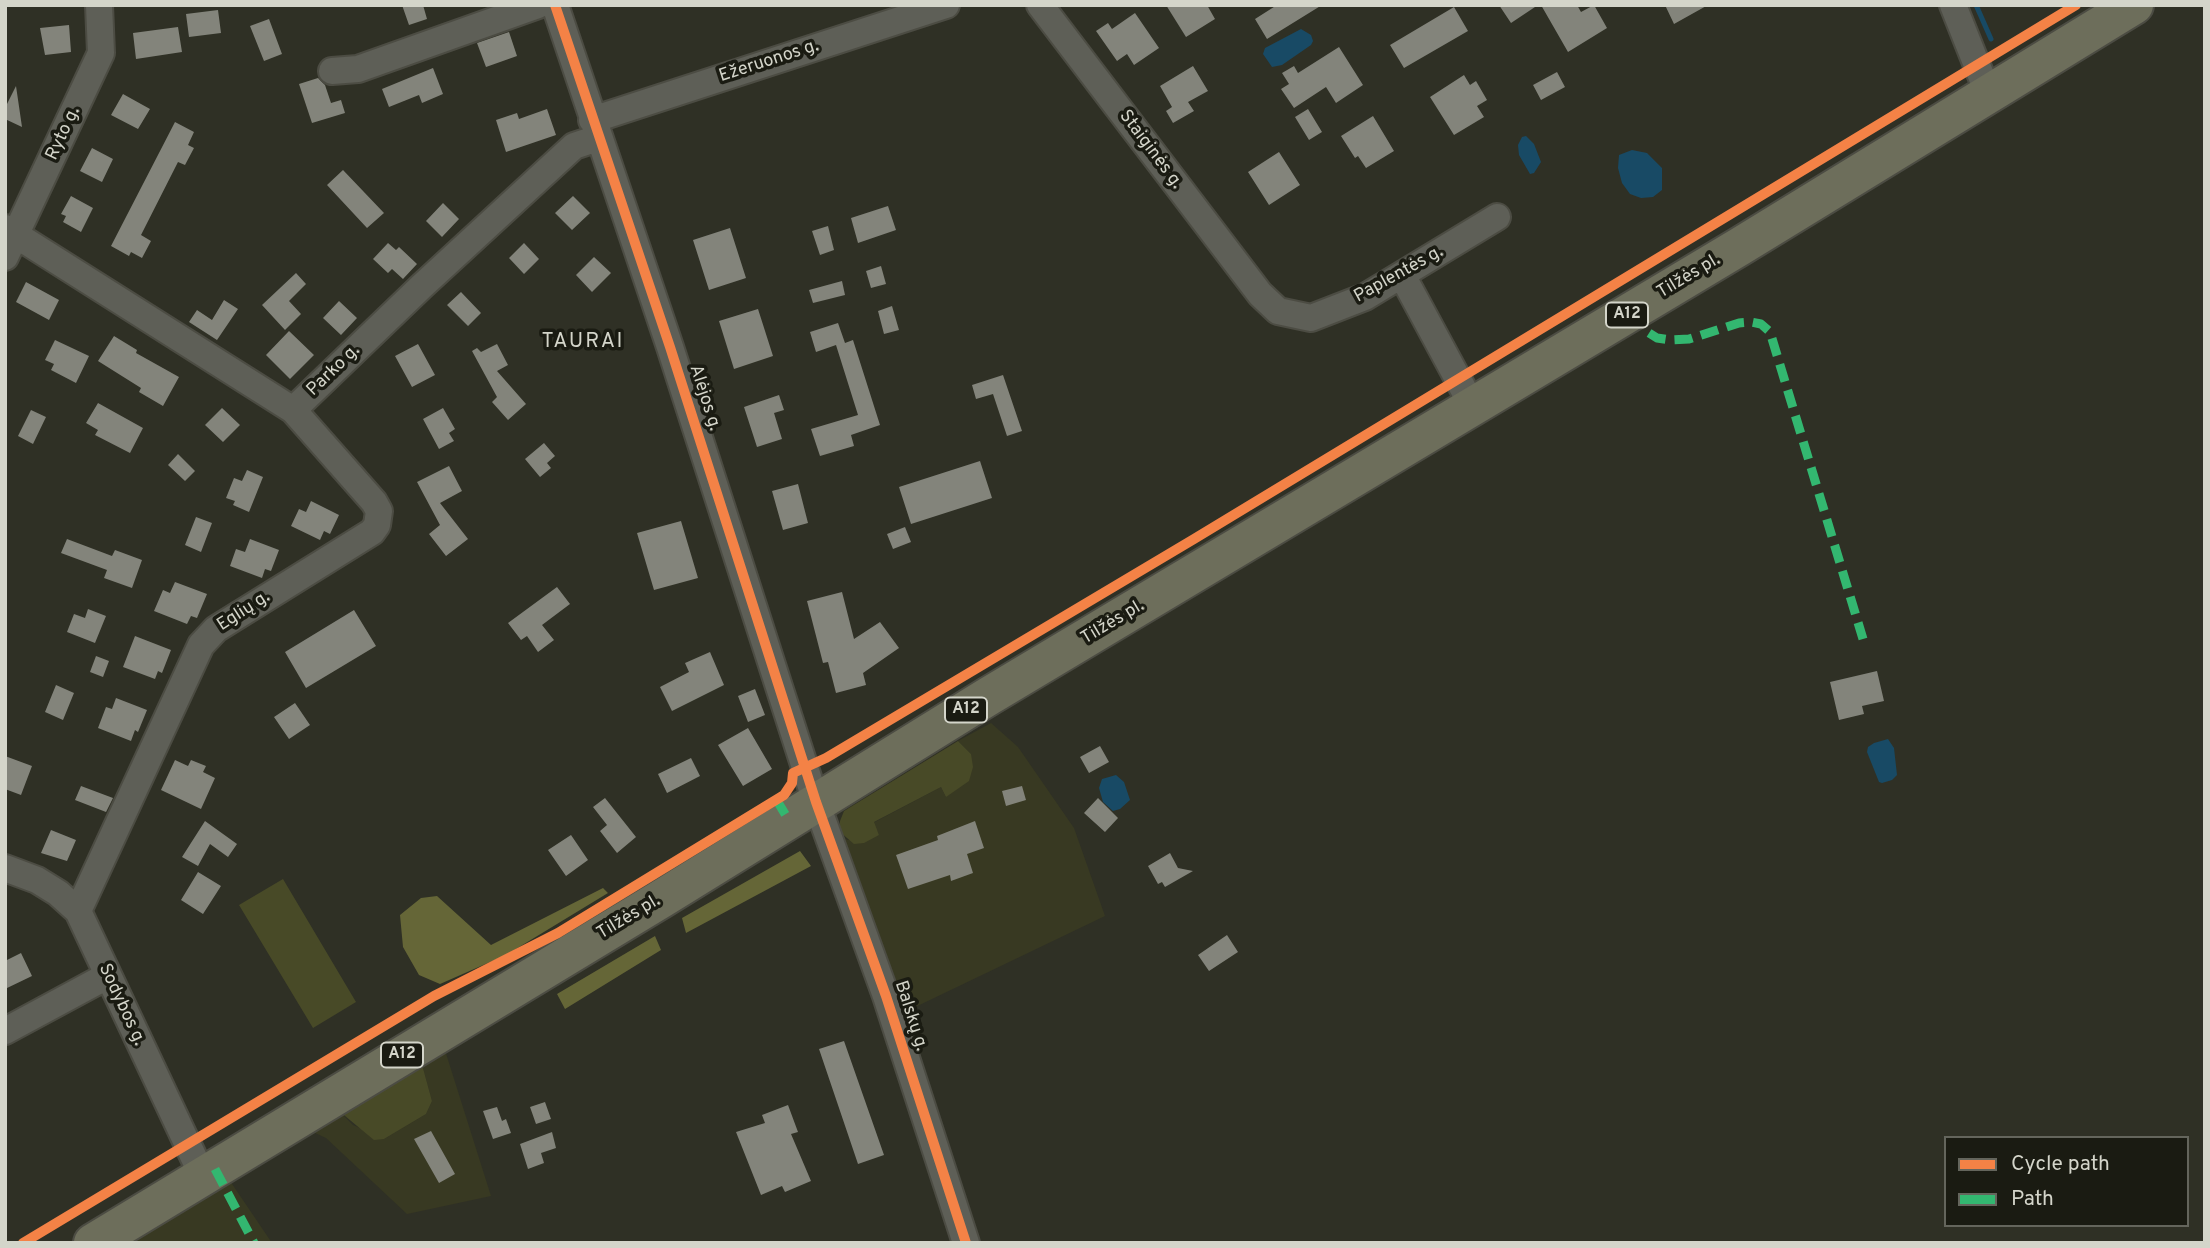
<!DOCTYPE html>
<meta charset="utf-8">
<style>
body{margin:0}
#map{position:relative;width:2210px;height:1248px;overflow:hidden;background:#2f3025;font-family:Overpass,sans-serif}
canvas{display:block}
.frame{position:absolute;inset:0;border:7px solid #d4d5ca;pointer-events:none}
.legend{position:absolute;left:1944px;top:1136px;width:245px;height:91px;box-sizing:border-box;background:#1a1b12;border:2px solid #64655c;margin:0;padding:9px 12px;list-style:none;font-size:21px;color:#d4d5ca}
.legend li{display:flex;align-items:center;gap:14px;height:35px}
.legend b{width:35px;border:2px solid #64655c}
</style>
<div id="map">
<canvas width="2210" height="1248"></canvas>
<div class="frame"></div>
<ul class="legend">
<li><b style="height:9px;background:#f48246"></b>Cycle path</li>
<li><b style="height:9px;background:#33b770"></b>Path</li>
</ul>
</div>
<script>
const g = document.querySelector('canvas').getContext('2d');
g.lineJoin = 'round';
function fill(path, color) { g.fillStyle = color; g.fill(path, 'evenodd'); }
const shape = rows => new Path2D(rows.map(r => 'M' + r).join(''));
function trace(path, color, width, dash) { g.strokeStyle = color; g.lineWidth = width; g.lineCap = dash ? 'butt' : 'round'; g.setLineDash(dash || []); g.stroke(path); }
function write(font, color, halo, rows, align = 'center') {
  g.font = font + ' Overpass,sans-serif'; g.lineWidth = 7; g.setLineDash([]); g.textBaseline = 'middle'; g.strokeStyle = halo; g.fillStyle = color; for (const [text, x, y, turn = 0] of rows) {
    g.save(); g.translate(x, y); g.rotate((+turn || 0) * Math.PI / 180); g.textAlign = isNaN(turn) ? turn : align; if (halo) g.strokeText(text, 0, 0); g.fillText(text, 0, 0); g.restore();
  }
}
const built = shape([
 [991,723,1018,747,1074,828,1105,916,907,1011,840,832,847,840,879,835,873,823,941,787,946,797,971,754,958,741],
 [443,1044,491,1196,407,1214,326,1138,313,1132,339,1111,353,1125,384,1139,426,1114,432,1101,423,1068,414,1063],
 [228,1178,272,1243,121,1243]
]);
const green = shape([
 [958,741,971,754,973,767,969,781,946,797,941,787,874,822,879,835,864,843,854,844,840,832,840,821,844,811],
 [283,879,356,1002,313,1028,239,905],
 [414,1063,423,1068,432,1101,426,1114,384,1139,374,1140,339,1111]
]);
const forest = shape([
 [800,851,811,866,686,933,682,918],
 [603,888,608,893,506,955,440,984,419,975,403,947,400,915,421,898,437,896,491,945],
 [655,936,661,950,565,1009,557,994]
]);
const water = shape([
 [1301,29,1311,35,1313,41,1311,45,1282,65,1272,67,1263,54,1265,48],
 [1526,136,1534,144,1541,162,1534,173,1530,174,1519,155,1518,145,1522,137],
 [1632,150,1647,153,1662,168,1662,190,1653,197,1641,198,1630,194,1622,183,1618,168,1619,155],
 [1888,739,1894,748,1897,775,1892,780,1882,783,1879,782,1867,752,1868,747,1874,743],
 [1116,775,1124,782,1130,800,1120,809,1113,811,1103,802,1099,788,1102,779]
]);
const stream = shape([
 [1976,5,1991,39]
]);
const building = shape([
 [402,5,423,5,427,19,409,25],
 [1166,5,1207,5,1215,19,1186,37],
 [1277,5,1322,5,1267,39,1255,19],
 [1499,5,1538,5,1511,23],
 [1541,5,1577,5,1581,12,1594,5,1607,28,1568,52],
 [1665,5,1708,5,1674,24],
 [1454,7,1468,31,1404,68,1390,45],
 [218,10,221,33,189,37,186,14],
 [1135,13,1159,48,1134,65,1127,54,1117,61,1096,31,1108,23,1112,29],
 [269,19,282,54,264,61,250,26],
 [69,25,71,52,45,55,40,28],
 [178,27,182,52,136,59,133,33],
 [509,32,517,56,486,67,477,43],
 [1339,47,1363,85,1336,103,1326,87,1294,108,1281,89,1289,84,1282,73,1294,66,1298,73],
 [1193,66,1208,91,1188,102,1194,111,1173,123,1166,111,1172,107,1160,86],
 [433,68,443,94,422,103,419,95,389,107,382,89],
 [1557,72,1565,87,1541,100,1533,85],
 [1464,75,1470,85,1476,81,1487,100,1477,106,1484,117,1454,135,1430,97],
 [318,78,325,85,331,103,341,100,345,113,312,123,299,84],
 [16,86,22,127,5,119,5,108],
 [123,94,150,109,138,129,111,115],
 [547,109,556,135,506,152,496,120,517,113,519,119],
 [1308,109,1322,132,1309,140,1295,117],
 [1373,116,1394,151,1366,168,1358,156,1355,158,1341,136],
 [175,122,194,132,188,145,194,148,185,165,178,162,141,235,151,241,142,258,131,252,129,256,111,246],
 [92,148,113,159,102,182,80,171],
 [1279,152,1300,185,1269,205,1248,172],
 [343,170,384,213,367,228,327,185],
 [71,196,93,208,81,232,63,222,66,216,61,214],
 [573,196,590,213,572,230,555,213],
 [443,203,459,219,442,237,426,221],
 [888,206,896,230,858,243,851,218],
 [828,226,834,250,820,255,812,231],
 [730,228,746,278,709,290,693,240],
 [388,243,396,250,399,247,417,264,403,279,392,269,388,273,373,259],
 [524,243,539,259,524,274,509,258],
 [594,257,611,273,592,292,576,275],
 [881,266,886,284,871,288,866,271],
 [296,273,306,284,289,301,301,314,285,330,262,305],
 [842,281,845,295,813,303,809,290],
 [26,282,59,300,49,320,16,302],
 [461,292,481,313,468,326,447,305],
 [224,300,238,309,217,340,189,322,197,310,212,320],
 [339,301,357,318,341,335,323,318],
 [892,306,899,330,884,334,878,311],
 [758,309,773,356,734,369,719,321],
 [838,323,845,343,853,340,880,425,851,435,854,446,820,456,811,429,858,415,836,345,816,352,810,332],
 [289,331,314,355,290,379,266,355],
 [114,336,137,350,136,353,179,377,163,406,139,392,141,388,98,361],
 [55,340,89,356,76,383,51,370,54,364,45,360],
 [418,344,435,375,412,387,395,356],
 [497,344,508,365,497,371,526,404,508,420,492,402,497,397,472,351,477,348,481,352],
 [1003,375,1022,431,1007,436,993,394,976,399,972,385],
 [779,395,784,410,774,413,782,439,757,447,744,407],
 [98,403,143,428,130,453,95,435,98,430,86,423],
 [222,408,240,425,223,442,205,425],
 [443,408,455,429,449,433,454,441,439,449,423,419],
 [31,410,46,417,33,444,18,436],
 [544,443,555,456,547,463,551,468,540,477,525,459],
 [178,454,195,471,185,481,168,465],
 [980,461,992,498,911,524,899,487],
 [449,466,462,491,440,503,468,539,446,556,429,534,440,525,417,482],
 [247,470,263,477,249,512,233,505,235,501,226,498,234,478,242,481],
 [798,484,808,523,783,530,772,491],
 [311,501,339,515,330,534,324,531,320,540,291,526,299,509,306,512],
 [196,517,212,523,201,552,185,545],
 [681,521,698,578,654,590,637,533],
 [905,527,911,542,893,549,887,534],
 [67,539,112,556,115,550,142,560,132,588,104,578,107,570,61,553],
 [250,539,279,550,271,571,265,569,262,578,230,566,236,549,245,552],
 [175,582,207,594,197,618,191,616,187,624,154,611,163,590,170,593],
 [557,587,570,604,542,625,554,640,538,652,527,636,521,640,508,623],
 [842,592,854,639,880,622,899,648,863,673,866,685,836,693,828,662,823,663,807,601],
 [88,609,106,616,95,643,67,632,74,614,85,618],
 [354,610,376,646,306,688,285,652],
 [135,636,171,650,162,673,158,671,155,679,123,667],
 [710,652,724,685,672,711,660,687,689,672,685,663],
 [96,656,109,661,103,677,90,672],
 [1877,671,1884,701,1862,706,1864,714,1839,720,1830,682],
 [56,685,74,693,63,720,45,712],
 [755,689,765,715,748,722,738,696],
 [116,698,147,710,138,732,135,730,131,741,98,728,106,707,112,709],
 [295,703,310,725,289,739,274,717],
 [748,728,772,769,743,786,718,745],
 [1100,746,1109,762,1089,773,1080,757],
 [5,756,32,766,21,795,5,789],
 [691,758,700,776,667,793,658,774],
 [175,760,188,766,191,760,206,766,203,772,215,778,201,809,161,790],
 [81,786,113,798,106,812,75,800],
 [1022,786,1026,800,1006,806,1002,791],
 [605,798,636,837,617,853,600,831,607,825,593,807],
 [1098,798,1118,818,1105,832,1084,813],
 [205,821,237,844,228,857,210,844,198,866,182,857],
 [975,821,984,848,967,854,973,873,951,881,950,875,908,889,896,855,938,840,937,836],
 [51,830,76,840,67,861,41,853],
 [571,835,588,860,566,876,548,850],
 [1170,853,1178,868,1193,871,1165,887,1162,882,1158,884,1148,866],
 [198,872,221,886,203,914,181,900],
 [1227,935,1238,952,1209,971,1198,955],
 [21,953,32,976,5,989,5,961],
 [844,1041,884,1155,858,1164,819,1049],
 [545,1102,551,1119,536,1124,530,1107],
 [788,1105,798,1132,791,1134,811,1181,785,1192,782,1186,761,1195,736,1132,765,1123,762,1115],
 [497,1107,502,1121,506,1119,511,1133,493,1139,483,1111],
 [431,1131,455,1174,439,1183,414,1139],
 [552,1132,556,1148,541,1153,544,1163,528,1169,520,1144]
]);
const minor = shape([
 [555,5,670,347,816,802,886,996,966,1243],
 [1040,5,1260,294,1278,311,1311,318,1365,297,1497,217],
 [1953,5,1988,93],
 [332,71,358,69,538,5],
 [592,120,946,5],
 [5,228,293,410,422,286,574,146,598,138],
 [5,257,101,53,99,5],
 [1402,275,1473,407],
 [5,868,37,880,58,893,78,911,203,1177],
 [78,911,201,645,216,629,372,532,377,525,379,511,374,502,293,410],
 [5,1031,107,976]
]);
const highway = shape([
 [93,1243,661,899,989,696,1739,247,2134,5]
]);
const quiet = shape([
 [1635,310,1649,333,1657,338,1670,340,1689,339,1739,323,1751,322,1761,324,1770,332,1863,639],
 [776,799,788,819],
 [215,1169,254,1243]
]);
const cycleway = shape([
 [555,5,670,347,816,802,886,996,966,1243],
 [23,1243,434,996,558,933,784,795,792,783,793,773,826,758,1194,539,2076,5]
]);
const shields = [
 [1627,315,42],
 [966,710,42],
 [402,1055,42]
];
const shieldNames = [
 ["A12",1627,315],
 ["A12",966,710],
 ["A12",402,1055]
];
const streetNames = [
 ["Ežeruonos g.",769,62,-18],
 ["Ryto g.",64,134,-65],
 ["Staiginės g.",1150,150,53],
 ["Paplentės g.",1399,275,-29],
 ["Tilžės pl.",1689,277,-31],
 ["Parko g.",334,371,-44],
 ["Alėjos g.",704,398,72],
 ["Eglių g.",244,612,-33],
 ["Tilžės pl.",1113,623,-31],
 ["Tilžės pl.",629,918,-31],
 ["Sodybos g.",121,1005,65],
 ["Balskų g.",910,1016,72]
];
const quarterNames = [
 ["TAURAI",583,343]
];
fill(built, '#383922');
fill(green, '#484a27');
fill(forest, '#656637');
fill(water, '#184a65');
trace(stream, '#184a65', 5);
fill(building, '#83847b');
trace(minor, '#4c4c43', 30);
trace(highway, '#4c4c43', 42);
trace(minor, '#5e5f57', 26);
trace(highway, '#6d6e5b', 38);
trace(quiet, '#33b770', 9, [18, 9]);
trace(cycleway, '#f48246', 10);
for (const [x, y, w] of shields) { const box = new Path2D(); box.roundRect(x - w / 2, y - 12.5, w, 25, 5); g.fillStyle = '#1a1b12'; g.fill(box); trace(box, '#d4d5ca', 2); }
write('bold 16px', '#d4d5ca', null, shieldNames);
write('18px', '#d4d5ca', '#1a1b12', streetNames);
g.letterSpacing = '2px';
write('21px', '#d4d5ca', '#1a1b12', quarterNames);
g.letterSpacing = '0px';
</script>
